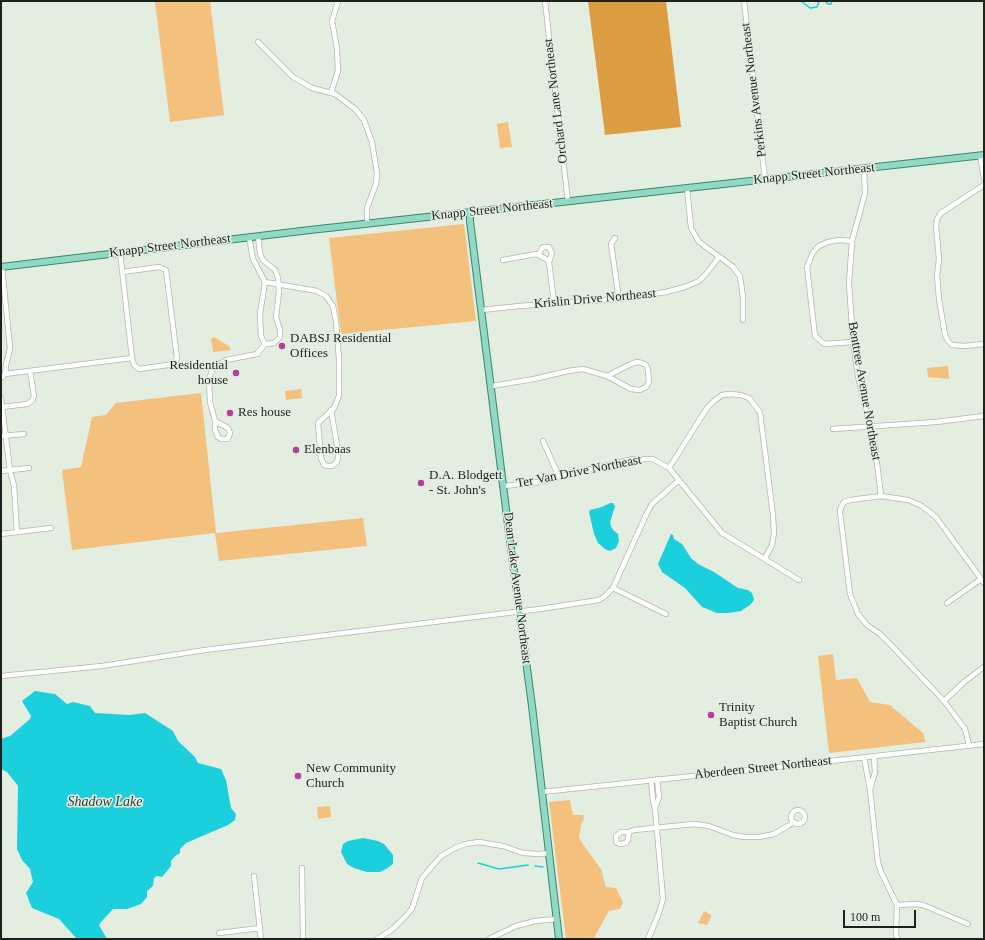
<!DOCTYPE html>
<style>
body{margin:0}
#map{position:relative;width:985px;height:940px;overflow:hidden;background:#e3eee0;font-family:"Times New Roman",serif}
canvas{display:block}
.frame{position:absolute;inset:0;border:2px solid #1d211c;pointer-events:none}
.scale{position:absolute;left:843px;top:910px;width:73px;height:18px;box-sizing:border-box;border:2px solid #1d211c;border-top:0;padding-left:5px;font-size:12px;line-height:14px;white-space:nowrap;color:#1d211c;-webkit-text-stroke:3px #e3eee0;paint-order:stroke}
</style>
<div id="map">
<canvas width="985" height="940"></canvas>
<div class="frame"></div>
<div class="scale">100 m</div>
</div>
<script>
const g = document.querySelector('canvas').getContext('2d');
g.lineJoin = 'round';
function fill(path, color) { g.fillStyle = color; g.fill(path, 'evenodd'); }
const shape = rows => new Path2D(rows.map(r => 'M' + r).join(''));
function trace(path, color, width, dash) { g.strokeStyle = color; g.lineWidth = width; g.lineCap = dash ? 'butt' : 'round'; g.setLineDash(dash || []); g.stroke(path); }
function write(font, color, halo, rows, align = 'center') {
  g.font = font + ' "Times New Roman",serif'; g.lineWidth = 3; g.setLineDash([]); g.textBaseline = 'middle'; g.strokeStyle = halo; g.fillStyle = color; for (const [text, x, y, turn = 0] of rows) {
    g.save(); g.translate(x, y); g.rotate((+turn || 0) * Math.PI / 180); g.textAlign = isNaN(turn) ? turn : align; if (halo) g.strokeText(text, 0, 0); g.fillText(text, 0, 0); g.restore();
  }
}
const green = shape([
 [162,1,210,1,224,115,170,122,155,2],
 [508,122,512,147,500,148,497,124],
 [464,224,476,321,341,334,329,238],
 [214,337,229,346,231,350,213,352,211,339],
 [948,366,949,379,928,377,927,368],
 [301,389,302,398,286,400,285,391],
 [201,393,216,533,363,518,367,546,219,561,215,533,72,550,62,470,81,467,92,417,106,415,116,403],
 [833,654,836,680,857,678,870,702,890,705,924,734,925,742,829,753,818,656],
 [570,800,573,815,583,815,584,818,581,825,579,838,587,850,601,869,606,887,616,888,623,902,620,909,609,911,595,936,595,939,566,939,549,802],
 [330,806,331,817,318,819,317,807],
 [704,911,711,915,711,917,707,925,698,923]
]);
const forest = shape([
 [588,1,666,1,681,127,605,135]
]);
const water = shape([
 [610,503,613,503,615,506,610,522,611,526,613,530,618,534,619,541,616,548,610,551,605,549,598,543,594,534,589,512,590,510,602,507],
 [671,534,673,535,674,539,682,544,691,558,698,564,714,572,738,588,748,590,752,593,754,600,750,605,741,611,728,613,717,613,702,607,685,588,662,572,658,564],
 [35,691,55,694,67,704,73,702,90,706,95,713,130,715,145,713,173,731,178,741,195,757,198,763,221,769,226,780,231,808,236,814,235,820,228,825,186,843,180,849,180,853,175,856,171,861,171,866,162,877,157,876,154,878,153,886,147,891,147,897,141,904,127,909,113,909,101,922,99,925,107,939,77,939,59,919,32,908,26,893,33,882,30,869,22,860,17,849,18,786,7,772,1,769,1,739,10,736,30,719,31,716,22,701],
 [363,838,378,841,384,844,393,855,393,864,386,869,380,872,367,872,354,868,347,864,341,852,343,844,348,841]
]);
const stream = shape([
 [801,1,810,8,817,7,819,1],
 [825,1,828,4,831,4,832,1],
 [478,863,499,869,528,865],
 [535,866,543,867]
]);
const minor = shape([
 [545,1,568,202],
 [744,1,765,179],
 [258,42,293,77,312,88,335,94,355,109,364,120,372,142,377,173,376,184,367,208,367,224],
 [331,93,338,71,337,49,332,21,338,1],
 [980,155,984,178],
 [864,168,865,193,852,241,849,283,853,342,858,376,875,447,881,496],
 [984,185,941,213,937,219,936,226,939,259,937,276,939,299,945,335,948,341,952,345,964,346,984,344],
 [687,188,691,228,699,242,732,266,740,276,743,297,743,320],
 [258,236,260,254,263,260,275,270,278,278,279,291,276,317,280,330,280,337,274,343,265,344],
 [249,237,253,259,265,282,260,314,261,336,265,344],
 [615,238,611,244,619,299],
 [852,241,839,240,828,242,819,246,813,252,807,267,815,336,824,344,853,342],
 [120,252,132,358],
 [539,254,542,248,544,247,549,247,552,253,549,262],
 [503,260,536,254,546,259,549,262,554,303],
 [265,282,317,291,326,296,333,306,336,321,339,359,339,396,334,408,318,423,321,458,324,465,328,466,332,466,337,462,338,458,338,451,331,410],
 [482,310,519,306,619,299,666,292,685,287,699,281,706,274,719,257],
 [637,362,642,363,646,365,648,370,649,382,646,387,640,390,631,389,607,376,631,364,637,362],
 [5,374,132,358,134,365,139,369,175,364,177,358,166,270,159,267,122,272],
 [1,378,5,374,6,365,10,348,2,267],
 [492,386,534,379,568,371,583,369,607,376],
 [1,398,10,470,14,486,17,532],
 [2,407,27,404,32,401,34,396,30,371],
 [215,421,228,428,230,433,228,439,221,439,218,437,215,430,215,421,210,402,209,382,211,373,214,368,226,360,257,354,265,344],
 [833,429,936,422,984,416],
 [1,436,24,434],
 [543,441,559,477],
 [669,468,707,408,714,401,722,395,729,394,741,395,749,398,760,412,773,515,774,533,772,545,765,558],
 [1,471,29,468],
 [504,486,533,483,633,459,653,459,669,468,722,533,799,580],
 [1,534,51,528],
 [613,588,666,614],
 [947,603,981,579],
 [1,676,102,666,205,650,540,609,599,600,605,596,613,588,646,515,652,504,678,481],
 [944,701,964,682,984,667],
 [969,745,965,729,944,701,890,644,880,634,867,625,858,614,850,594,840,512,841,507,844,502,850,500,881,496,908,500,922,506,936,517,984,583],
 [864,757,870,790,878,863,881,872,897,905,896,933,897,939],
 [870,790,875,772,874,757],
 [542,792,740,771,984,744],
 [655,808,659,797,657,779],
 '791 817a7 7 0 1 1 14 0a7 7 0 1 1-14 0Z',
 [629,832,628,840,626,843,620,844,616,842,616,836,621,832,629,832,634,830,694,824,709,826,733,835,745,837,759,837,774,834,788,826,794,822],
 [302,868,303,939],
 [254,876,261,939],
 [897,905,917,904,923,905,968,924],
 [219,933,260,928],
 [377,939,390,931,401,921,412,909,422,878,441,856,457,847,466,844,479,842,503,846,523,853,539,854,549,853],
 [489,939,516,926,535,921,556,919],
 [648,939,659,913,663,899,655,808,653,801,651,780]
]);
const major = shape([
 [470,213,470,221,509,533,532,706,559,939],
 [1,267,310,230,984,155]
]);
const markers = [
 [282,346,4,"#b0409c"],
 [236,373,4,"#b0409c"],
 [230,413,4,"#b0409c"],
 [296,450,4,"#b0409c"],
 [421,483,4,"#b0409c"],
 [711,715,4,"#b0409c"],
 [298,776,4,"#b0409c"]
];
const streetNames = [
 ["Perkins Avenue Northeast",754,90,-97],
 ["Orchard Lane Northeast",556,101,-97],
 ["Knapp Street Northeast",814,174,-6],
 ["Knapp Street Northeast",492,210,-6],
 ["Knapp Street Northeast",170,246,-7],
 ["Krislin Drive Northeast",595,299,-5],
 ["Benttree Avenue Northeast",864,391,80],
 ["Ter Van Drive Northeast",579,472,-11],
 ["Dean Lake Avenue Northeast",517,588,83],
 ["Aberdeen Street Northeast",763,768,-6]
];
const poiNames = [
 ["DABSJ Residential",290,339],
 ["Offices",290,354],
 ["Residential",228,366,"right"],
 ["house",228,381,"right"],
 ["Res house",238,413],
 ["Elenbaas",304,450],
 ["D.A. Blodgett",429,476],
 ["- St. John's",429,491],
 ["Trinity",719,708],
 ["Baptist Church",719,723],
 ["New Community",306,769],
 ["Church",306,784]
];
const waterNames = [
 ["Shadow Lake",105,802]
];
fill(green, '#f4c07d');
fill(forest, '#dd9e43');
fill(water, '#1bcfdc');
trace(stream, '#1bcfdc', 1.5);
trace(minor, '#afb9ab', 6);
trace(major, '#388870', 8);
trace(minor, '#fff', 4.5);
trace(major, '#91d9c4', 6);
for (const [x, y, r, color] of markers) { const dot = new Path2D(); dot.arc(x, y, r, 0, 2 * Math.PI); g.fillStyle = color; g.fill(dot); trace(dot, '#e3eee0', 1.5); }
write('13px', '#1d211c', '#e3eee0', streetNames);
write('13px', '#1d211c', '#e3eee0', poiNames, 'left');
write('italic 14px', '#274143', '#e3eee0', waterNames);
</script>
